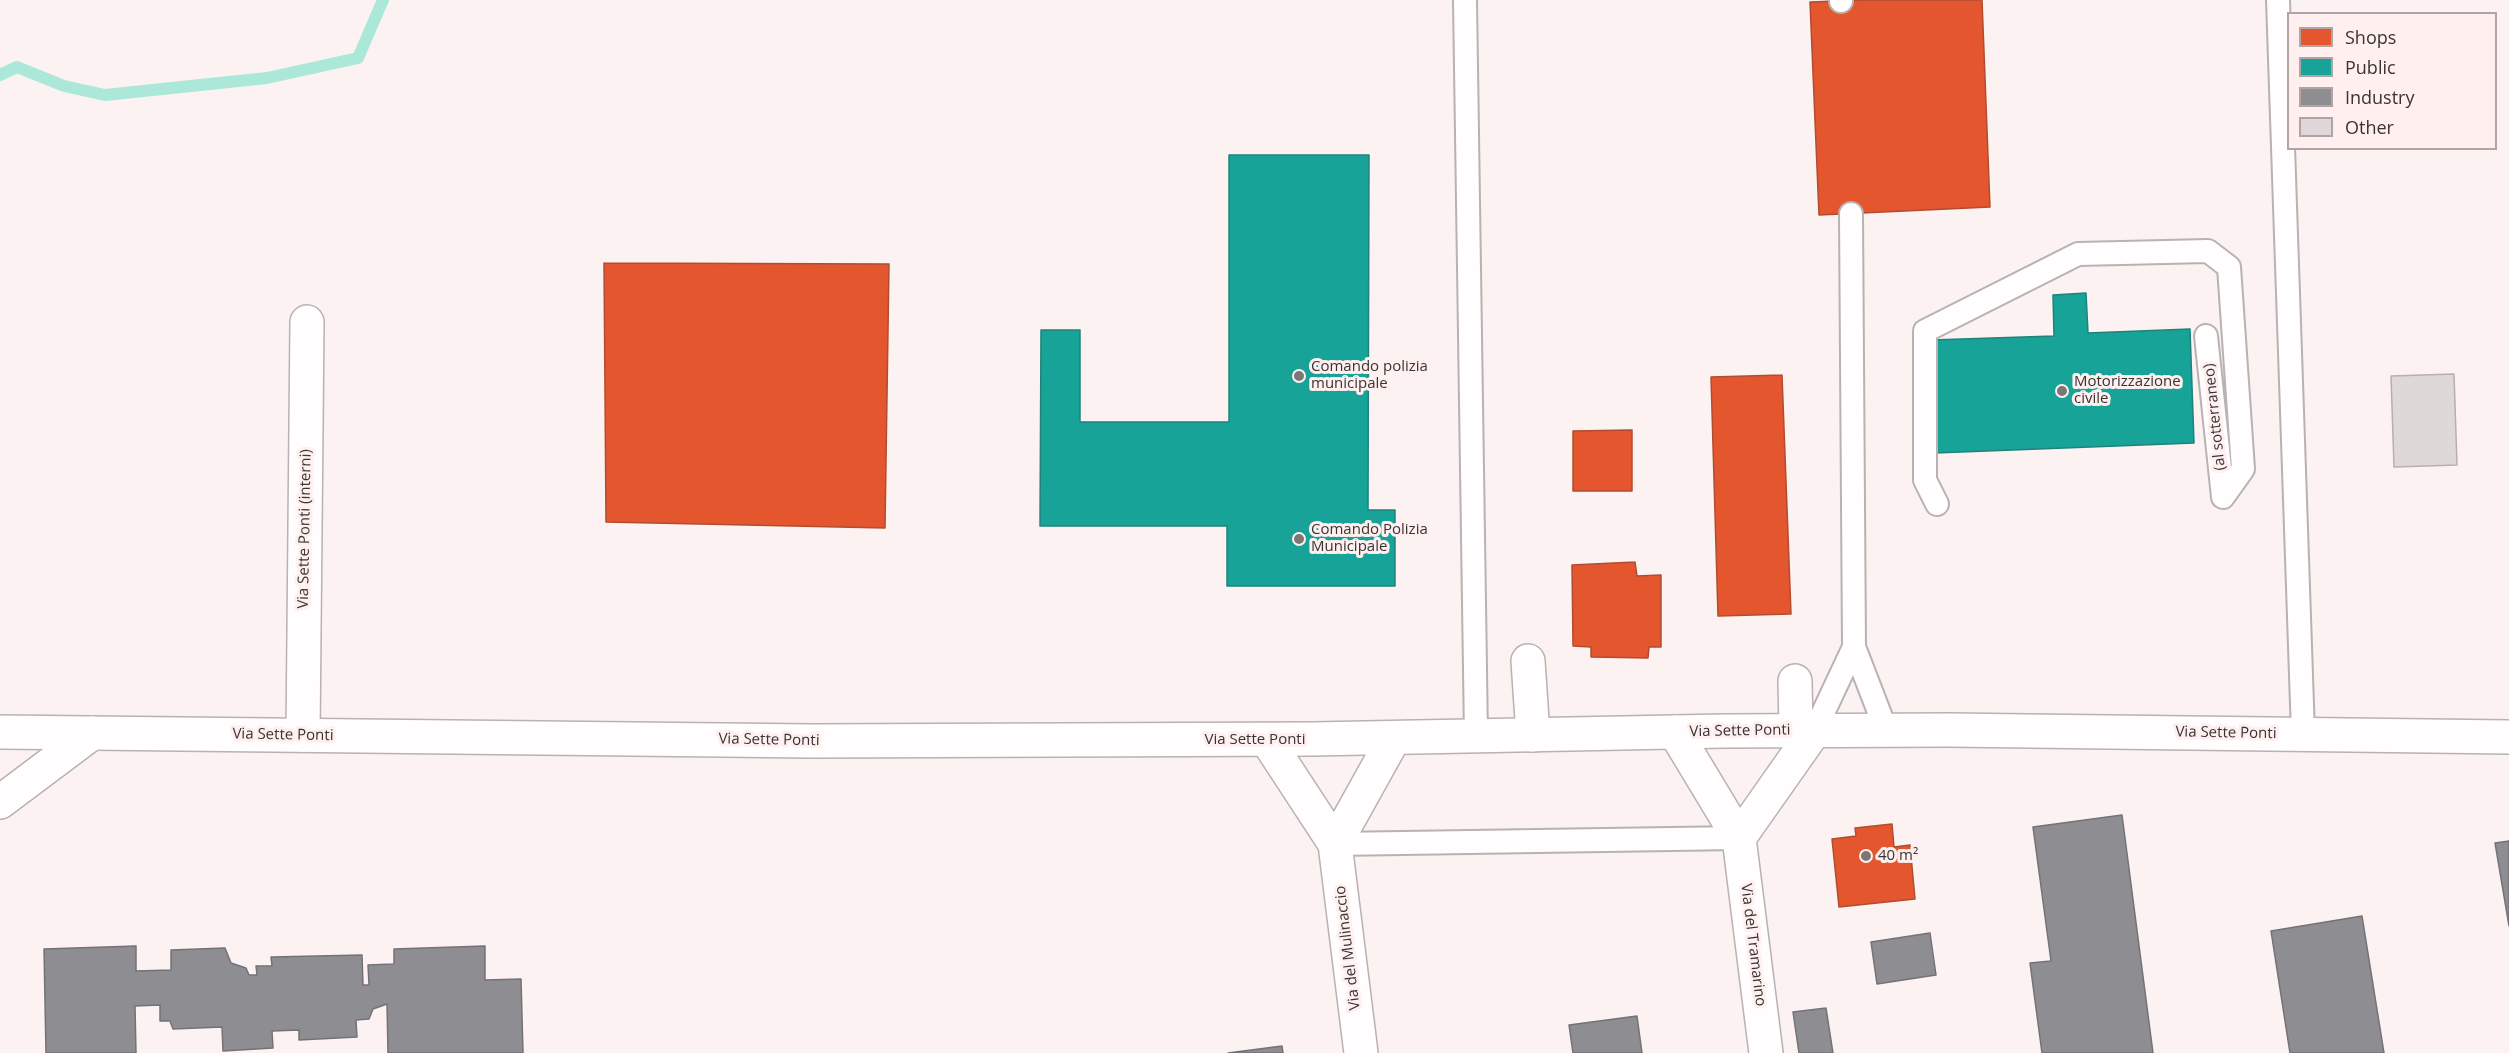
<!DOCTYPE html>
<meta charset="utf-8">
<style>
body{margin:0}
#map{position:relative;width:2509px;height:1053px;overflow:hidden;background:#fcf2f2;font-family:"Open Sans",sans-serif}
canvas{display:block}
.legend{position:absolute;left:2287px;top:12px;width:210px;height:138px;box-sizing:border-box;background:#ffefef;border:2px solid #b0a4a4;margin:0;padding:8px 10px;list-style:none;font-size:18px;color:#393434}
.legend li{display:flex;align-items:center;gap:12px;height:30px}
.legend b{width:30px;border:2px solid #b0a4a4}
</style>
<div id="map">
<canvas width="2509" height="1053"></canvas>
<ul class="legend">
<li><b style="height:16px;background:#e4572e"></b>Shops</li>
<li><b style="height:16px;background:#17a398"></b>Public</li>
<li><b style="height:16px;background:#8d8d92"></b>Industry</li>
<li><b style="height:16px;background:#dfd8d8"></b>Other</li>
</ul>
</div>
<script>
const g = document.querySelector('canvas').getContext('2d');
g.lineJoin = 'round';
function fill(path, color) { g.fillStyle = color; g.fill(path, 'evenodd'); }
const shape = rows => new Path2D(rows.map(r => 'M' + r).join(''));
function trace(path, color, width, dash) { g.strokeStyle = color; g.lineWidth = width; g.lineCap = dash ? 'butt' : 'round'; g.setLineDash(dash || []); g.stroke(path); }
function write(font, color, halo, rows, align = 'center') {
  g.font = font + ' "Open Sans",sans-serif'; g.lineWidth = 6; g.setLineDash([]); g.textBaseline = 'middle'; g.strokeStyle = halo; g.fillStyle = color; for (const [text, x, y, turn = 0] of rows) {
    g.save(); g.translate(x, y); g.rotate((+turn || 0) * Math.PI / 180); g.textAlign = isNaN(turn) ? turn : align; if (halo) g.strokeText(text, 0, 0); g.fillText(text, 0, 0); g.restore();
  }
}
const shops = shape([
 [1863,0,1982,0,1990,207,1819,215,1810,2,1863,0],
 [604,263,889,264,885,528,606,522,604,263],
 [1782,375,1791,614,1718,616,1711,377,1782,375],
 [1632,430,1632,491,1573,491,1573,431,1632,430],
 [1635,562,1637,576,1661,575,1661,647,1649,647,1648,658,1591,657,1591,647,1573,646,1572,565,1635,562],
 [1892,824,1894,847,1910,845,1915,899,1839,907,1832,839,1856,836,1855,828,1892,824]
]);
const public = shape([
 [1229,155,1369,155,1368,510,1395,510,1395,586,1227,586,1227,526,1040,526,1041,330,1080,330,1080,422,1229,422,1229,155],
 [2086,293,2088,333,2190,329,2194,443,1935,453,1931,340,2054,336,2053,295,2086,293]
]);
const industry = shape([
 [2122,815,2153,1053,2042,1053,2030,963,2051,961,2033,827,2122,815],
 [2509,841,2509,926,2495,843,2509,841],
 [2362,916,2384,1053,2290,1053,2271,931,2362,916],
 [1930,933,1936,975,1877,984,1871,942,1930,933],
 [136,946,136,971,171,970,171,950,225,948,231,963,246,968,249,975,257,975,256,966,272,966,271,957,362,955,363,985,369,985,368,965,394,964,394,949,485,946,485,980,521,979,523,1053,388,1053,387,1004,373,1009,369,1019,356,1020,357,1037,299,1040,299,1030,272,1031,273,1048,223,1051,222,1027,173,1029,170,1021,160,1021,160,1005,135,1006,136,1053,46,1053,44,949,136,946],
 [1826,1008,1833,1053,1799,1053,1793,1012,1826,1008],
 [1637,1016,1642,1053,1573,1053,1569,1025,1637,1016],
 [1282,1046,1283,1053,1228,1053,1282,1046]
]);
const stream = shape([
 [0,75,17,67,64,86,105,95,267,78,358,58,383,0]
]);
const building = shape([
 [2454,374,2457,465,2394,467,2391,376,2454,374]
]);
const lane = shape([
 [1465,0,1476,736],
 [2278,0,2303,734],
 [1841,1,1841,0],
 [1851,214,1854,647,1886,730],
 [2206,336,2223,497],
 [1937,504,1925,480,1925,331,2078,254,2122,253,2208,251,2229,267,2243,469,2223,497],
 [1815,730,1854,647],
 [1335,844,1739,838]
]);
const street = shape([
 [1528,661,1533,735],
 [1795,681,1796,730],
 [1675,732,1739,838,1766,1053],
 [303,735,307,322],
 [1267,740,1335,844,1361,1053],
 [0,802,92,733],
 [1739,838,1815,730],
 [1335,844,1394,738]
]);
const secondary = shape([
 [0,732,812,741,1313,739,1725,731,1949,730,2509,737]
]);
const markers = [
 [1299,376,6,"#7d7676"],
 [2062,391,6,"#7d7676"],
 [1299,539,6,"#7d7676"],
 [1866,856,6,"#7d7676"]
];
const poiNames = [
 ["Comando polizia",1311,367],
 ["municipale",1311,384],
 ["Motorizzazione",2074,382],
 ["civile",2074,399],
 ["Comando Polizia",1311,530],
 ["Municipale",1311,547],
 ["40 m²",1878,856]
];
const streetNames = [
 ["(al sotterraneo)",2215,417,-96],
 ["Via Sette Ponti (interni)",305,529,-89],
 ["Via Sette Ponti",1740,731,-1],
 ["Via Sette Ponti",2226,733,1],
 ["Via Sette Ponti",283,735,1],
 ["Via Sette Ponti",769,740,1],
 ["Via Sette Ponti",1255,740],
 ["Via del Tramarino",1753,945,83],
 ["Via del Mulinaccio",1348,948,-97]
];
fill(shops, '#e4572e');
trace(shops, '#b14c30', 1.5);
fill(public, '#17a398');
trace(public, '#21827a', 1.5);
fill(industry, '#8d8d92');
trace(industry, '#747276', 1.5);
trace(stream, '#abe8da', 12);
fill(building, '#dfd8d8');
trace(building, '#b7afaf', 1.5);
trace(lane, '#b8b2b2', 26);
trace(street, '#b8b2b2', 36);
trace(secondary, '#b8b2b2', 36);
trace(lane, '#fffdfd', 22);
trace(street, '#fffdfd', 33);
trace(secondary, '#fffdfd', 33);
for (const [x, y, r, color] of markers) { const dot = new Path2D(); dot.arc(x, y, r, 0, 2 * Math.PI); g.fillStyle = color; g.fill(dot); trace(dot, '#ffefef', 2); }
write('15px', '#393434', '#ffefef', poiNames, 'left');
write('15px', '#393434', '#ffefef', streetNames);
</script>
